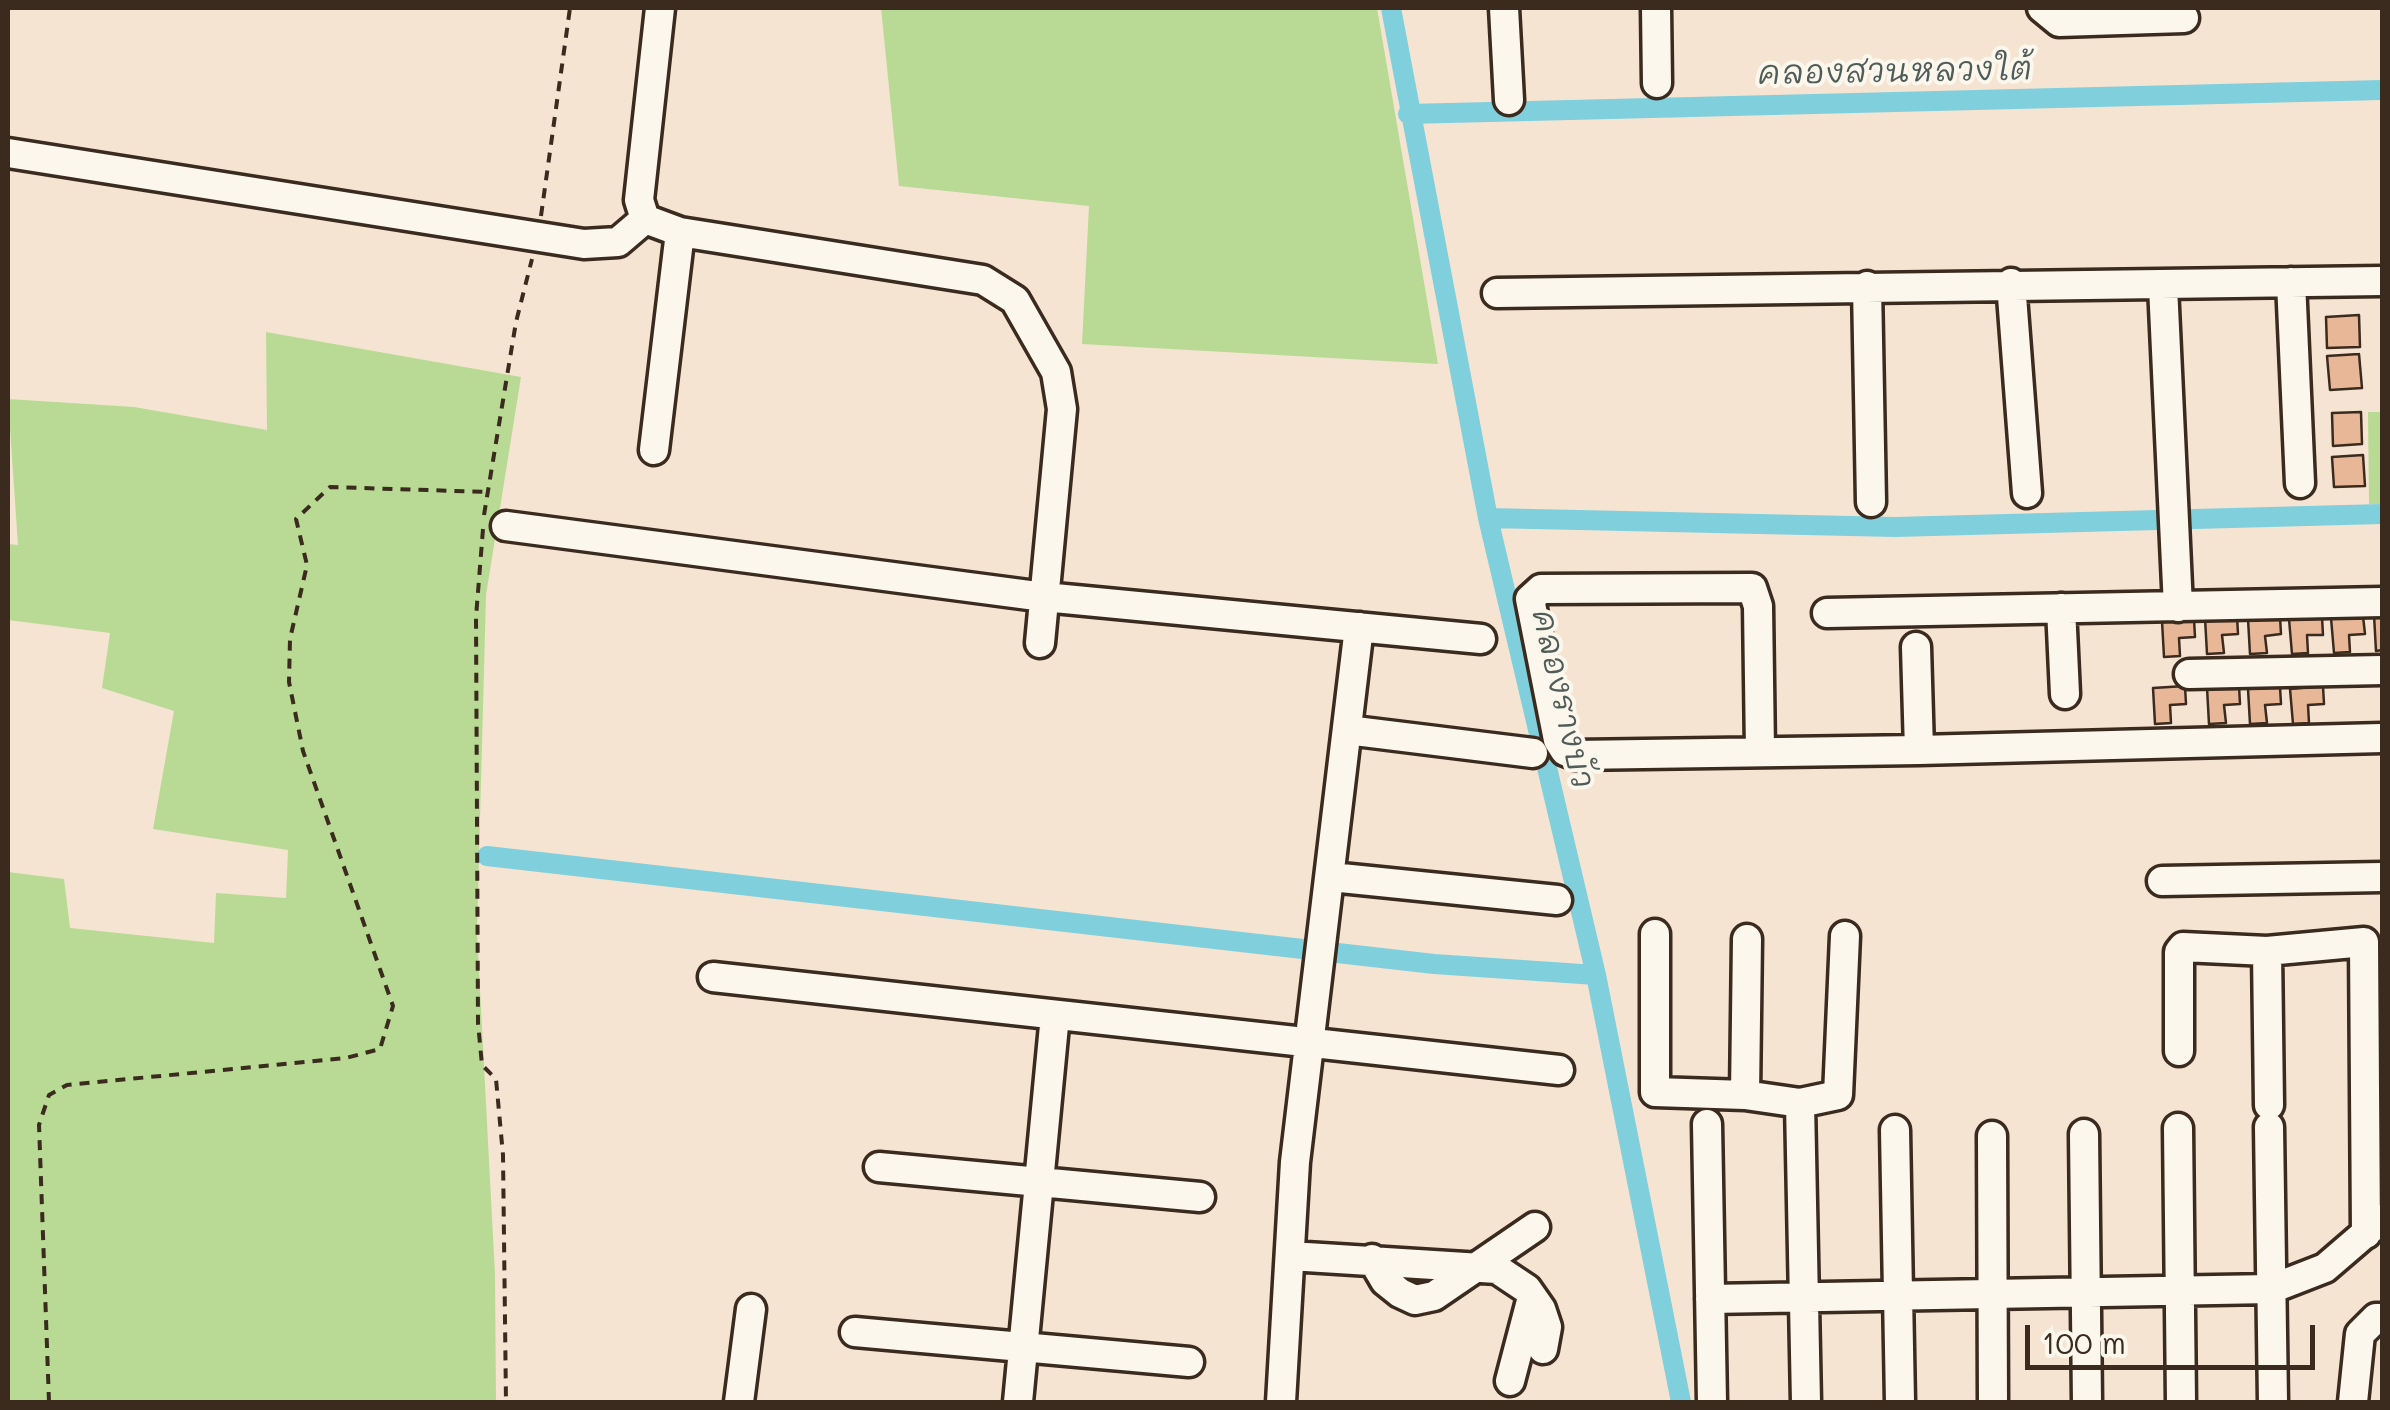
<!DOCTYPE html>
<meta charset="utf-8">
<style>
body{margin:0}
#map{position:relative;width:2390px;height:1410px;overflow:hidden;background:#f5e4d2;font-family:Mali,sans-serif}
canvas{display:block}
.frame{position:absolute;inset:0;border:10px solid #3b2a1e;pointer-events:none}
.scale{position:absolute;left:2025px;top:1325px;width:290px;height:45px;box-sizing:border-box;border:5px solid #3b2a1e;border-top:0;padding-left:12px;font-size:30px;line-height:35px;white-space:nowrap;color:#3b2a1e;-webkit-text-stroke:8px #fbf7ec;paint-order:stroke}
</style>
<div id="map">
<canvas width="2390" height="1410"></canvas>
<div class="frame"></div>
<div class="scale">100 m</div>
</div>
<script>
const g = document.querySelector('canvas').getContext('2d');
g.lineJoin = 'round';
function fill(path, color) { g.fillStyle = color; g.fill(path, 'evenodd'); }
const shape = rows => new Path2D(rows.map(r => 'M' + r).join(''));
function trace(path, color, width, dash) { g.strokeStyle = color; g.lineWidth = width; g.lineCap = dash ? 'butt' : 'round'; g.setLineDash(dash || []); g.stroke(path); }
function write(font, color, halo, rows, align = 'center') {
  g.font = font + ' Mali,"Playpen Sans Thai",sans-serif'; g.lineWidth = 8; g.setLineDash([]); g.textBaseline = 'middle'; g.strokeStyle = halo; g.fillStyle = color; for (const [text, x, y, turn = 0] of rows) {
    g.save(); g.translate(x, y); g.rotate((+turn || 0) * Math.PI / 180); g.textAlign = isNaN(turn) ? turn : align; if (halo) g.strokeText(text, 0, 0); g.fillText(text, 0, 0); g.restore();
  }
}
const green = shape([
 [881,8,1377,8,1438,364,1082,344,1089,206,899,186],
 [266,332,521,377,486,595,477,932,495,1275,496,1402,8,1402,8,872,64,879,70,928,214,943,216,893,286,898,288,850,153,829,174,711,102,688,110,633,8,620,8,544,18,545,8,399,134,407,267,430],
 [2368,412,2382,412,2382,504,2369,504]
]);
const canal = shape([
 [1391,8,1488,518,1596,975,1681,1402],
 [1408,114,2382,90],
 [1488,518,1895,527,2382,514],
 [487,856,1434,964,1596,975]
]);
const building = shape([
 [2359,315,2360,347,2327,348,2326,317,2359,315],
 [2359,354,2362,388,2330,390,2327,356,2359,354],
 [2361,412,2362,444,2333,446,2332,413,2361,412],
 [2363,455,2365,486,2334,487,2332,457,2363,455],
 [2374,615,2382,615,2382,650,2376,651,2374,615],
 [2237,616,2238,634,2222,635,2224,653,2207,654,2205,618,2237,616],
 [2363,616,2365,634,2349,635,2350,652,2334,653,2331,618,2363,616],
 [2280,617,2281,634,2265,636,2267,653,2250,654,2248,619,2280,617],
 [2322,617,2323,635,2307,635,2308,653,2292,654,2289,619,2322,617],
 [2194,619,2195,637,2179,638,2180,656,2164,657,2162,621,2194,619],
 [2185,686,2186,704,2170,705,2171,723,2155,724,2153,688,2185,686],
 [2239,686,2240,704,2224,705,2226,723,2209,724,2207,688,2239,686],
 [2323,686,2324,704,2308,705,2309,723,2293,724,2290,689,2323,686],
 [2280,687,2281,704,2265,705,2267,723,2250,724,2248,689,2280,687]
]);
const path = shape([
 [541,216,570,8],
 [484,515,516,322,532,259],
 [483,529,476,617,478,1023,482,1065,496,1079,503,1155,506,1402],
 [49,1402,39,1125,49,1095,67,1085,346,1058,380,1049,393,1006,303,751,289,682,290,639,307,565,296,519,330,487,488,492]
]);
const minor = shape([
 [1504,8,1509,100],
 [1656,8,1657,83],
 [2042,8,2059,22,2184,18],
 [8,153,584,244,618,242,645,219],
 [680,232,983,280,1015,300,1056,372,1062,409,1040,643],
 [2291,282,2300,483],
 [2011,283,2027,493],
 [1867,286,1871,502],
 [2163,286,2178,607],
 [1497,293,2382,281],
 [654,450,680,232,645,219,639,200,660,8],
 [506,526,1044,597,1481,639],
 [2061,608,2065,694],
 [1827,613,2382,602],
 [1916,647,1919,750],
 [2189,674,2382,670],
 [1347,730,1533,753],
 [1760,752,1758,606,1752,588,1541,589,1530,599,1558,740,1565,751,1575,755,1919,750,2382,738],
 [1331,877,1557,900],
 [2162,881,2382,877],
 [1655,934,1655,1092,1745,1095,1800,1103,1838,1095,1845,936],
 [2267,951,2269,1105],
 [713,977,1559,1070],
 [2179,1051,2179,952,2183,947,2267,951,2364,942,2366,1234],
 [1745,1095,1747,939],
 [1800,1103,1806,1402],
 [1707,1124,1712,1402],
 [2269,1127,2273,1402],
 [2178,1128,2181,1402],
 [1895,1130,1900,1402],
 [2084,1134,2087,1402],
 [1992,1136,1993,1402],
 [879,1167,1200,1197],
 [1290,1256,1497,1269,1527,1289,1541,1309,1547,1327,1543,1349],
 [1372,1259,1385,1281,1400,1293,1415,1300,1434,1296,1535,1227],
 [1710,1299,2271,1289,2325,1268,2382,1219],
 [855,1332,1189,1362],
 [1510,1381,1532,1297],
 [739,1402,751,1309],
 [1018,1402,1055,1015],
 [1281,1402,1295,1162,1359,627],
 [2353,1402,2360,1334,2376,1318,2382,1318]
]);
const waterNames = [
 ["คลองสวนหลวงใต้",1895,72,-1],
 ["คลองรางบัว",1562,699,77]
];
fill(green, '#b9da94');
trace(canal, '#80cfdc', 20);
fill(building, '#e7b797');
trace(building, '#3b2a1e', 2.5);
trace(minor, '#3b2a1e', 35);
trace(path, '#3b2a1e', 4, [10, 8]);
trace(minor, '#fbf7ec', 28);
write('italic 32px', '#505c57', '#fbf7ec', waterNames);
</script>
